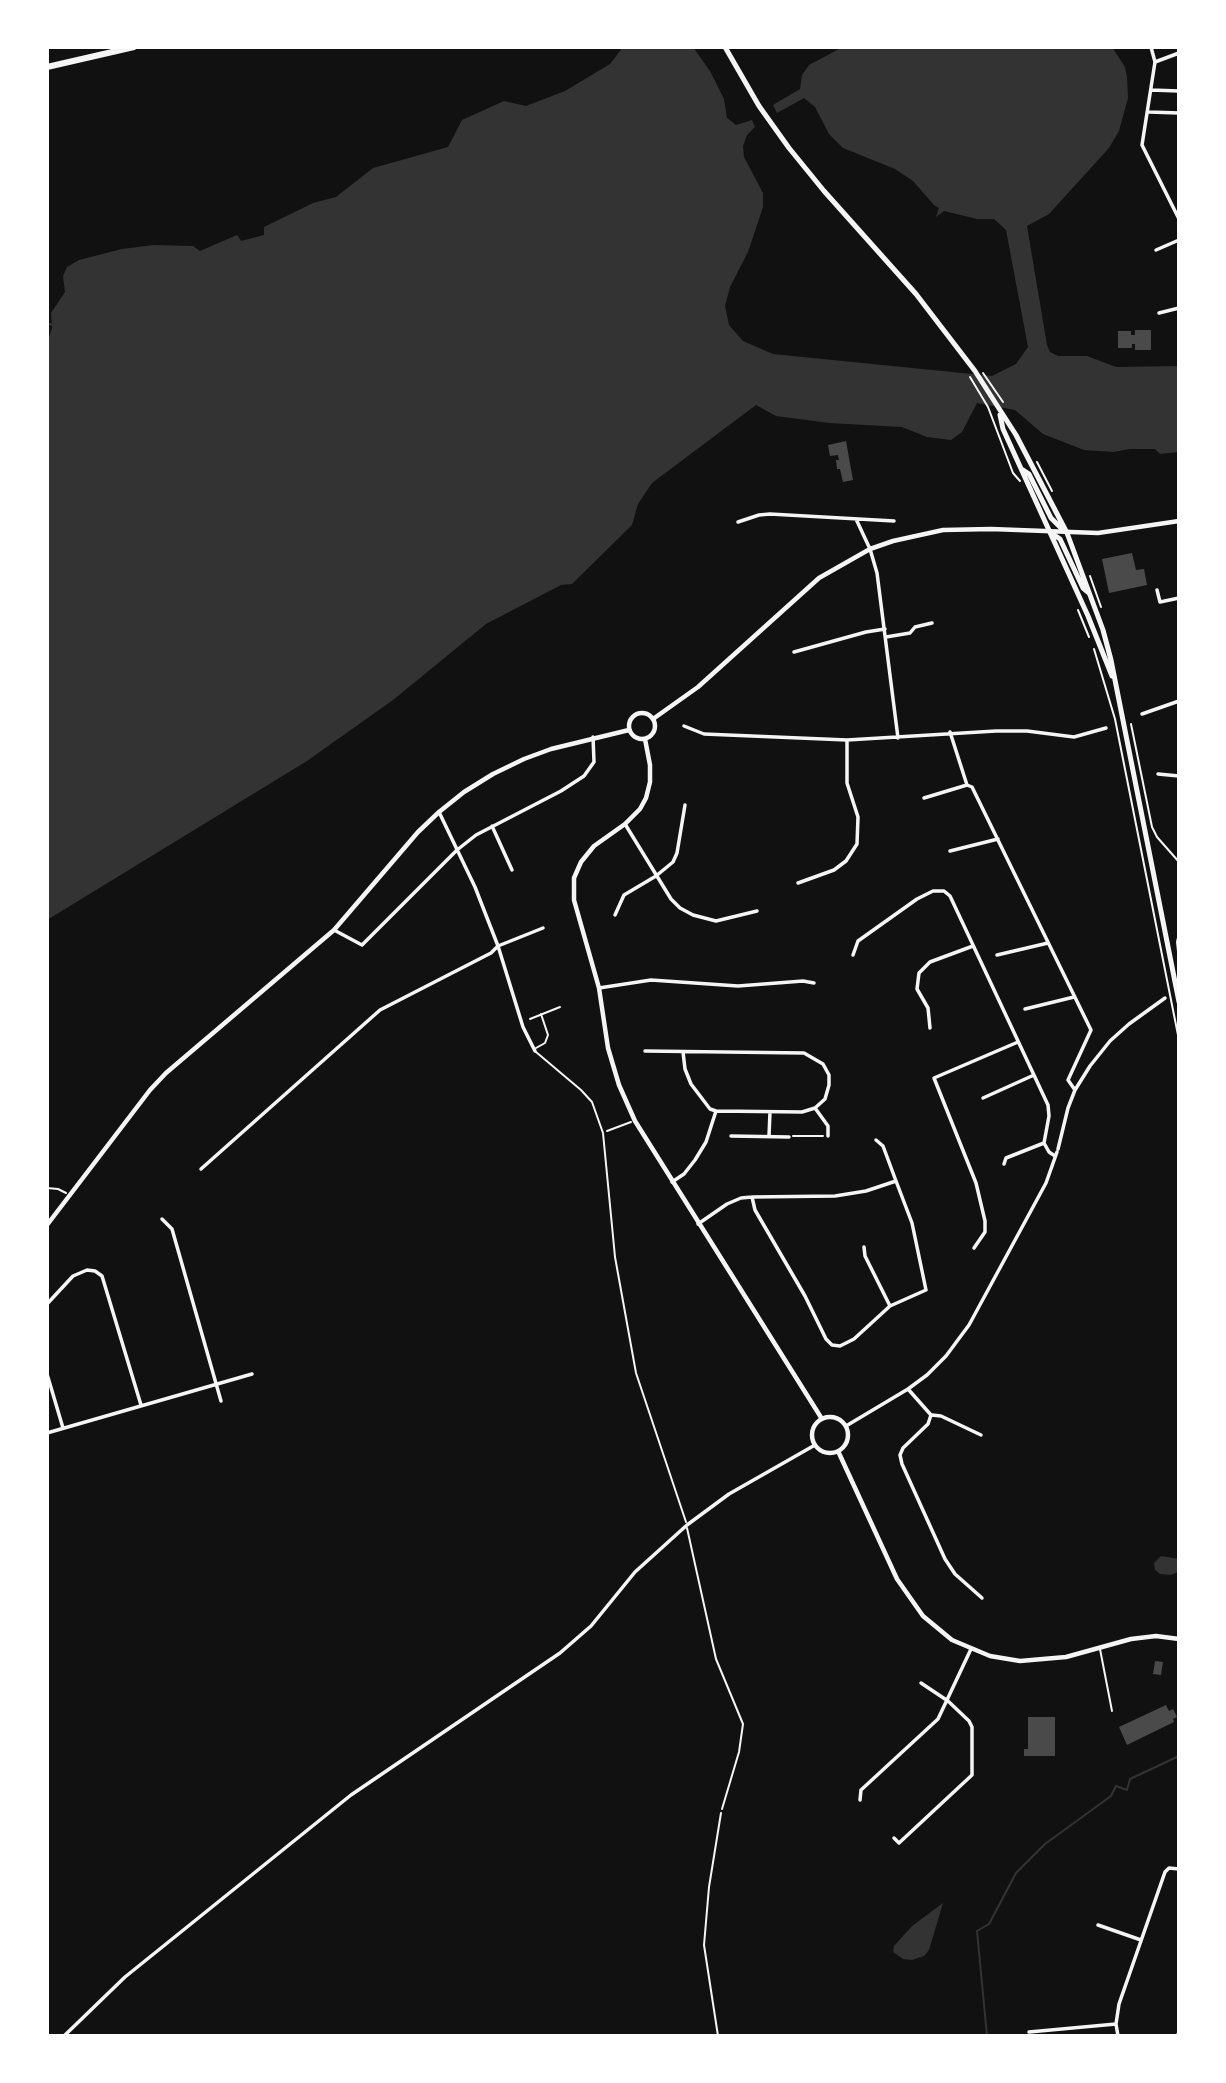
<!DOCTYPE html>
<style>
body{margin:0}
#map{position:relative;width:1226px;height:2083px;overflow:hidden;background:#111;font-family:"Nunito Sans",sans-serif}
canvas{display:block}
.frame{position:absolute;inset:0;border:49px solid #fff;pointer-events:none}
</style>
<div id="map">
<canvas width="1226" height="2083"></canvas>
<div class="frame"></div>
</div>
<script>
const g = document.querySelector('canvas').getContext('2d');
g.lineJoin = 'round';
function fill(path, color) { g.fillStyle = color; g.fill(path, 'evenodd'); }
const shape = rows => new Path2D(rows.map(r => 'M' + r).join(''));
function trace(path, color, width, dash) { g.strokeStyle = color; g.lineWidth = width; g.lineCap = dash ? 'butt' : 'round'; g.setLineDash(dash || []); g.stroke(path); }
const water = shape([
 [623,47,693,47,710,71,724,99,727,118,736,125,752,120,755,127,747,135,743,146,744,157,763,193,763,207,748,252,730,287,725,306,729,325,743,341,773,354,992,376,1016,364,1028,347,1006,230,994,219,977,219,944,211,936,217,939,208,934,205,913,181,895,169,843,148,829,134,815,107,804,98,777,113,773,105,800,89,802,75,809,65,843,47,1112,47,1125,67,1127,77,1128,98,1119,131,1109,148,1049,214,1027,226,1047,345,1050,352,1058,356,1087,356,1116,367,1179,366,1179,452,1160,454,1155,449,1130,449,1113,452,1084,450,1043,434,1015,410,977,403,962,432,951,440,927,437,902,427,829,423,776,416,756,405,652,483,638,504,632,525,572,584,561,585,486,624,393,700,307,761,47,920,47,343,52,328,51,313,65,292,63,276,67,267,79,260,122,249,153,245,193,246,200,251,237,235,241,241,264,235,264,227,313,203,336,197,373,168,448,147,462,120,504,101,526,106,565,91,610,64],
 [1161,1556,1179,1559,1178,1572,1171,1575,1160,1574,1155,1570,1154,1563],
 [943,1903,929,1950,924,1956,912,1960,903,1959,893,1952,894,1946,912,1926]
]);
const stream = shape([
 [47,323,52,325],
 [987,2036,977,1931,989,1924,1016,1873,1045,1844,1111,1796,1116,1786,1127,1790,1130,1779,1179,1756]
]);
const building = shape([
 [1135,330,1151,330,1151,350,1135,350,1135,344,1132,344,1132,348,1118,348,1118,331,1131,331,1131,335,1135,335],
 [846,441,853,480,843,482,840,469,837,469,836,460,839,460,838,455,830,456,828,445],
 [1132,553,1136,570,1144,569,1147,585,1109,593,1102,559],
 [1155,1661,1163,1662,1161,1675,1153,1674],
 [1166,1705,1169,1711,1173,1709,1177,1717,1173,1719,1174,1722,1127,1745,1119,1727],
 [1028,1717,1055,1717,1055,1756,1024,1756,1024,1749,1028,1749]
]);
const path = shape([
 [983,373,1003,402],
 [970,377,988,407,1013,473,1020,481],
 [1037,462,1052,491],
 [1090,576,1101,607],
 [1078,610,1089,637],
 [1094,649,1115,719,1179,1040],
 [1131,724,1152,827,1157,837,1179,862],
 [1179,933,1177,942,1179,961],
 [607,1131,631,1122],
 [793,1136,823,1136],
 [47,1188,58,1189,66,1193],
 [718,2036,704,1945,709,1887,721,1813]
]);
const service = shape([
 [530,1019,560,1007],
 [536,1048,545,1043,548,1035,541,1014],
 [536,1052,581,1090,592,1102,603,1133,615,1257,636,1373,686,1522],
 [687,1528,716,1659,743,1724,739,1752,722,1809],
 [1100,1649,1112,1711]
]);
const minor = shape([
 [1151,47,1155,62,1142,145,1179,219],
 [1155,62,1179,53],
 [1151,90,1179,91],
 [1149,112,1179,113],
 [1156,250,1179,240],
 [1159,313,1179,308],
 [856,519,870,549,877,573,898,738],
 [738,522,759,515,770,514,894,521],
 [1157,590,1160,602,1179,598],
 [886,637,910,633,915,627,932,623],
 [794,652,866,632,885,629],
 [1142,714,1179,701],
 [684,726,704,734,847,740,996,731,1027,731,1074,737,1106,728],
 [950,732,967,785,972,787,1091,1030,1068,1080,1075,1090],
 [1158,774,1179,776],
 [924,798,967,785],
 [439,812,475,887,498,946,523,1027,535,1051],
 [625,824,671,899,680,908,693,915,716,921,757,911],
 [492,826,512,870],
 [950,851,998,839],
 [798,883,834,870,846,861,857,844,858,817,847,783,847,740],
 [615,915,624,895,656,876,673,862,677,853,685,805],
 [334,930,362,945,457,850,476,835,561,791,584,776,594,762,593,737],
 [853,955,858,941,917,899,933,891,944,891,950,896,1048,1105,1049,1116,1044,1143,1049,1152,1055,1156],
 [997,955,1048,943],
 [599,988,651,980,738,986,803,981,814,983],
 [1025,1009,1074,997],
 [930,1028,928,1008,917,989,919,973,930,962,973,946],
 [645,1051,804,1053,823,1064,829,1075,829,1085,825,1099,815,1108,802,1112,716,1111,710,1109,691,1084,685,1069,683,1052],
 [983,1098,1034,1075],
 [815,1108,828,1126,828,1136],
 [731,1136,789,1137],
 [769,1136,770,1112],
 [876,1140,883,1146,896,1181],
 [1058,1149,1068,1108,1075,1090,1090,1066,1110,1041,1129,1024,1165,998],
 [1004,1164,1006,1158,1044,1143],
 [201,1169,380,1010,491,953,498,946,543,928],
 [672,1182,684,1174,695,1160,706,1142,716,1111],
 [162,1219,172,1229,221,1401],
 [698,1224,727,1204,741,1198,752,1197,835,1196,866,1191,896,1181,912,1223,926,1290,890,1306,854,1339,840,1346,832,1345,826,1339,805,1296,755,1210,752,1197],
 [864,1247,865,1256,890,1306],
 [974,1248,985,1232,985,1221,976,1183,934,1078,1018,1042],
 [47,1304,73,1276,87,1270,95,1271,102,1276,141,1405],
 [47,1374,63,1428],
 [908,1389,931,1415,928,1424,903,1448,900,1455,902,1464,945,1559,955,1574,982,1598],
 [932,1415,941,1416,981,1435],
 [846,1426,908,1389,927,1375,946,1356,969,1325,1046,1183,1057,1152],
 [47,1433,252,1374],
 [860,1800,861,1790,938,1719,971,1649],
 [894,1838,899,1843,972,1775,972,1727,969,1721,948,1701,921,1683],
 [1098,1925,1141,1940],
 [1029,2032,1116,2024],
 [64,2036,125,1977,351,1795,560,1653,591,1626,635,1572,687,1525,729,1494,815,1445],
 [1118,2036,1116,2024,1119,2004,1165,1872,1169,1868,1179,1869]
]);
const tertiary = shape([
 '629 726a13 13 0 1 1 26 0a13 13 0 1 1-26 0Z',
 [653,719,698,687,819,578,870,549,893,541,943,530,991,529,1098,533,1179,521],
 [645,739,650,765,650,782,646,798,640,809,625,824,594,846,581,862,574,878,574,900,599,988,608,1048,619,1085,635,1121,822,1419],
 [47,1225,150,1090,166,1073,334,930,418,832,439,812,464,792,493,774,524,759,551,749,629,730],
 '812 1435a18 18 0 1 1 36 0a18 18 0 1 1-36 0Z',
 [838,1451,897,1579,923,1616,952,1640,990,1656,1020,1661,1066,1657,1131,1639,1156,1636,1179,1639]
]);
const secondary = shape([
 [725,47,759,106,789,148,824,191,916,294,975,371,1016,435,1067,533,1103,630,1111,660,1179,1002],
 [1000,415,1003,429,1088,616,1112,676],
 [1023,470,1029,474,1051,518,1064,531],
 [1050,532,1060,539,1083,588,1089,593],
 [1178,2036,1179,2034]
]);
const primary = shape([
 [47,67,134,47]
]);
fill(water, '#333');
trace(stream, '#333', 2);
fill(building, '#4a4a4a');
trace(path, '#f5f5f5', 2);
trace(service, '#f5f5f5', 2);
trace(minor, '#f5f5f5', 3.5);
trace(tertiary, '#f5f5f5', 4.5);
trace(secondary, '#f5f5f5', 5);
trace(primary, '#f5f5f5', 6);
</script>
